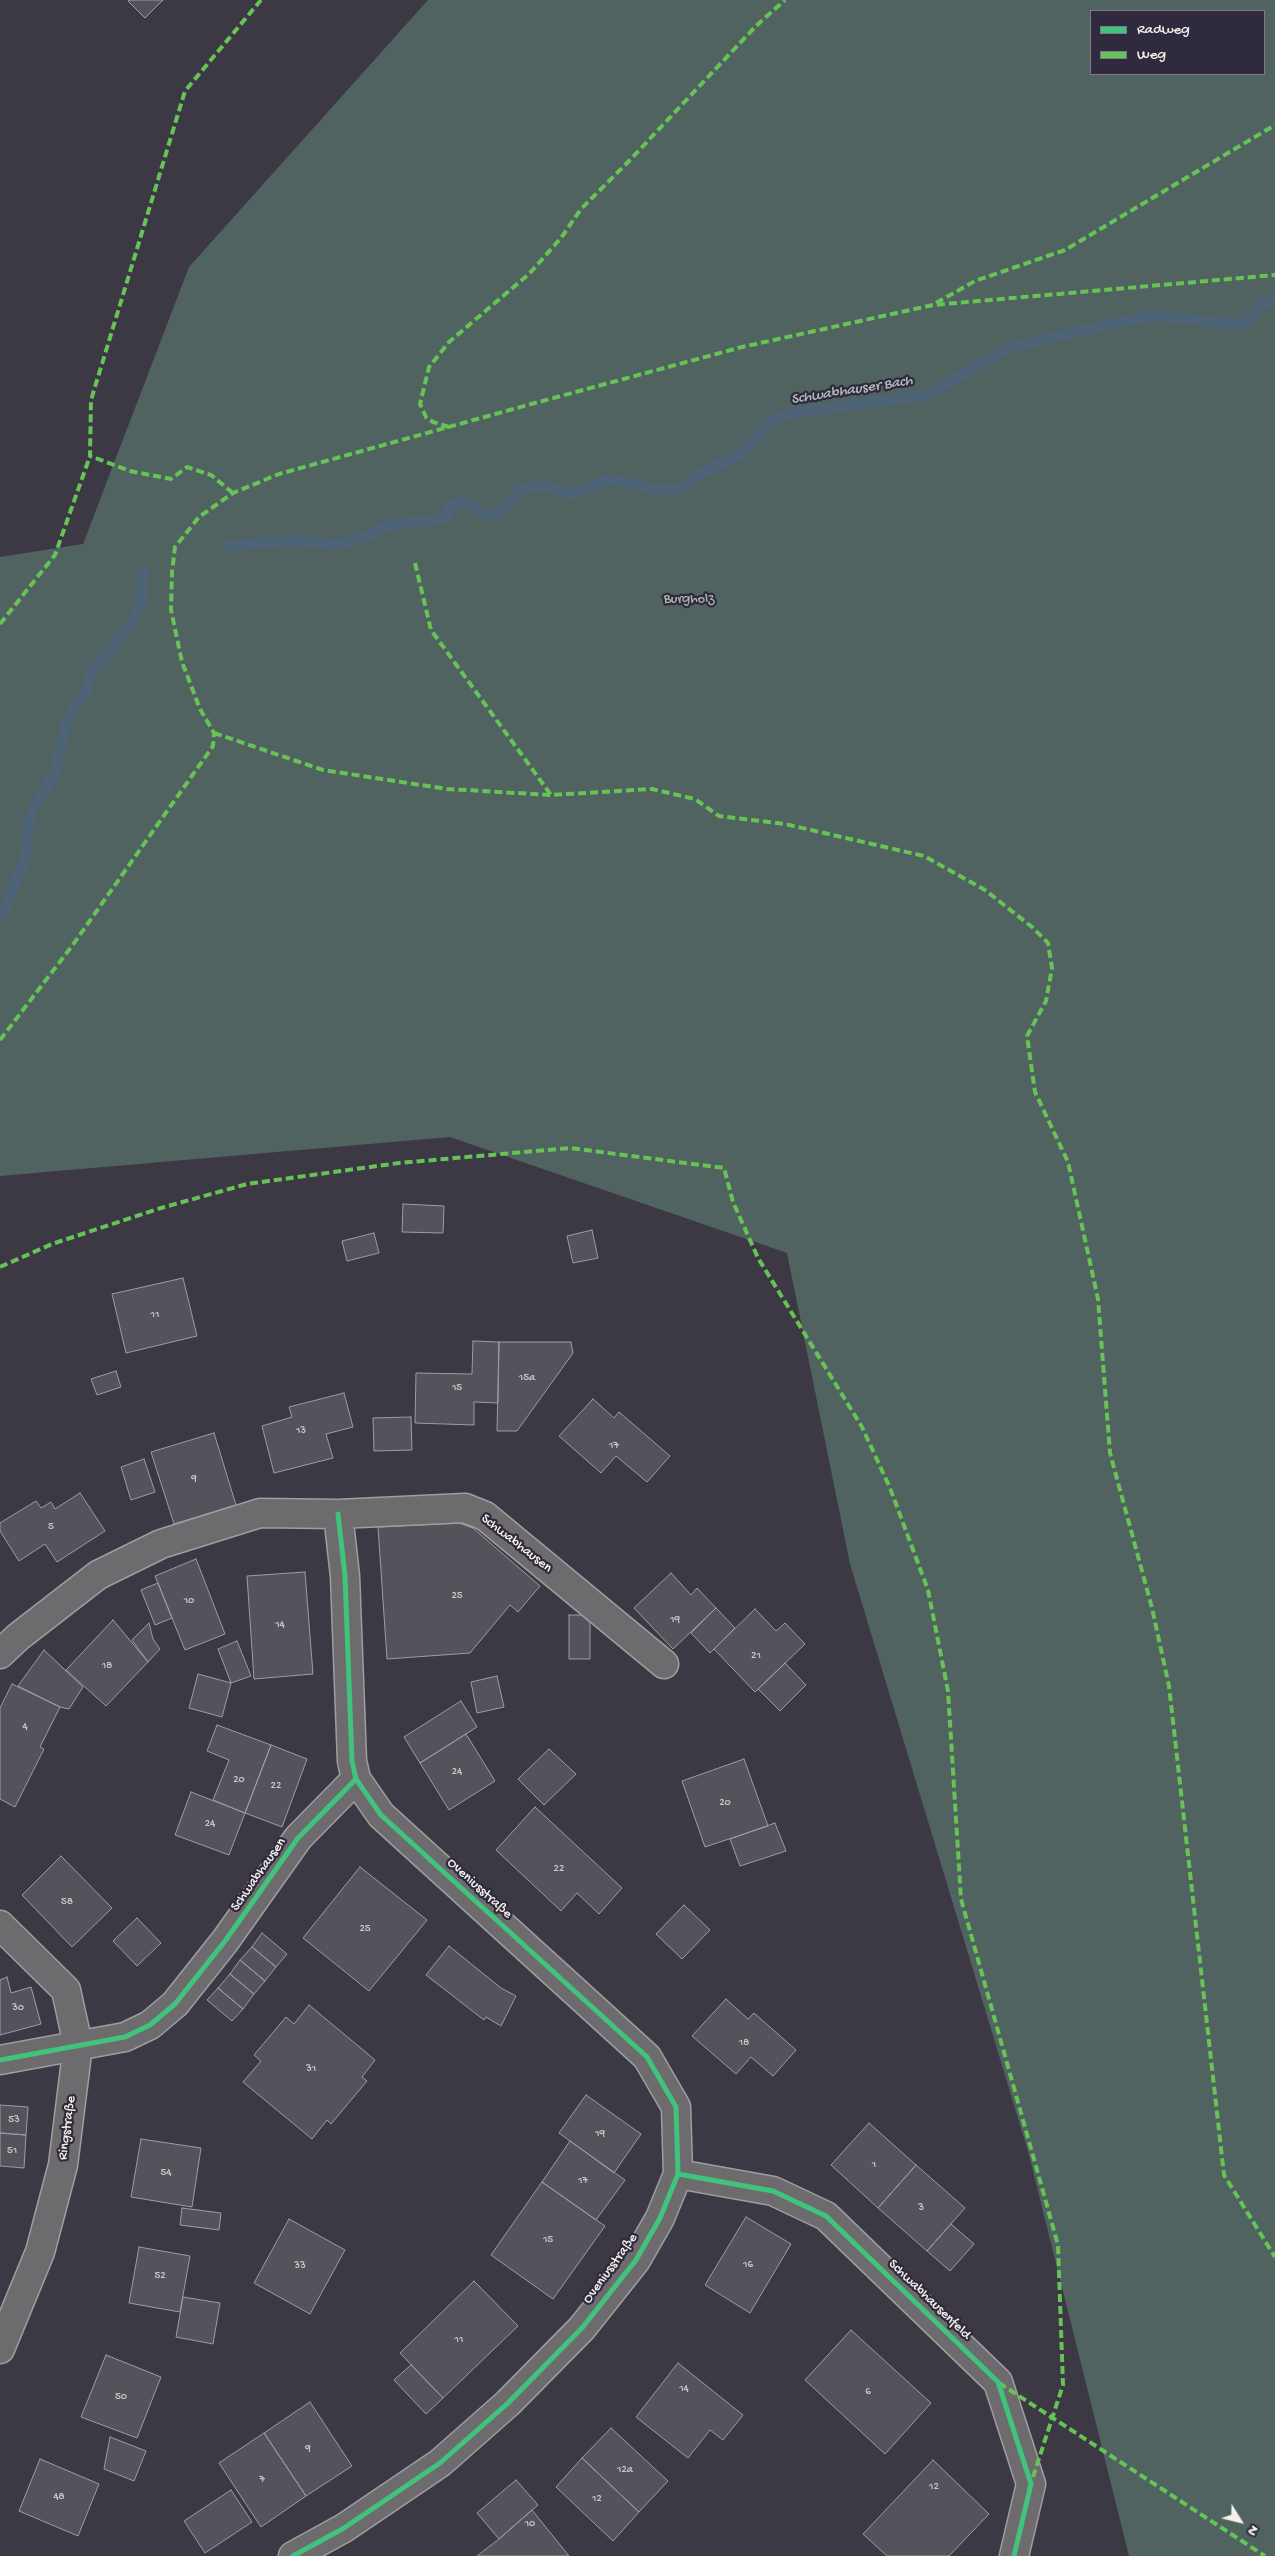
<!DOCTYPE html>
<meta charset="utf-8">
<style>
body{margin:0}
#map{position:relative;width:1275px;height:2556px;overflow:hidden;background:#3c3944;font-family:"Gochi Hand",sans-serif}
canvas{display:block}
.legend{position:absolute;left:1090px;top:10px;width:175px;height:65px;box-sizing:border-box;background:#2f2a3d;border:1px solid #7e7a81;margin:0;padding:6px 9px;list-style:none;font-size:15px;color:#f4f1e8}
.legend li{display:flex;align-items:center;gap:10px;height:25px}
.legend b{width:25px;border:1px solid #7e7a81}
.north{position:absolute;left:1215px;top:2496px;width:50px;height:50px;-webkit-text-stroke:4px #2f2a3d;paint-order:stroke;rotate:126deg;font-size:14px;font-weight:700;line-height:20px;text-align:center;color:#f4f1e8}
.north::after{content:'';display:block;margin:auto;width:18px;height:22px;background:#f4f1e8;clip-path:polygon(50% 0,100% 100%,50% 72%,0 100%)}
</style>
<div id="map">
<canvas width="1275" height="2556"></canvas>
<ul class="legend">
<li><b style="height:6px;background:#40c37c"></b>Radweg</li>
<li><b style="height:6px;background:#66c356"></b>Weg</li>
</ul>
<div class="north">N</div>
</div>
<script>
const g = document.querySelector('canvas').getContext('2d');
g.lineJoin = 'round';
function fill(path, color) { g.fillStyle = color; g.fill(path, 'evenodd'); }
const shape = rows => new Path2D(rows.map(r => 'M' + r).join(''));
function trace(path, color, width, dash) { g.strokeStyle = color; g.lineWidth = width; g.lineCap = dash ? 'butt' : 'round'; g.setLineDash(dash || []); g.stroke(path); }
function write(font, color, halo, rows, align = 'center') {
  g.font = font + ' "Gochi Hand",sans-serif'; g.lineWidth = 4.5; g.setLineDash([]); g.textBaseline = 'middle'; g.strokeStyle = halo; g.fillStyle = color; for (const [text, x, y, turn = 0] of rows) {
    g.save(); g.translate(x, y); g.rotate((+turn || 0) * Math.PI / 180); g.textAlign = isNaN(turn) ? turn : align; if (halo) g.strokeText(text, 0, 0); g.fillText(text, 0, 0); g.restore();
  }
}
const green = shape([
 [428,0,1275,0,1275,2556,1129,2556,1028,2151,850,1564,787,1253,450,1137,0,1176,0,557,83,544,189,267],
 [1091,11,1264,11,1264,74,1091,74]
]);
const stream = shape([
 [226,546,293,540,338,545,366,537,391,524,435,520,445,517,453,504,463,499,487,516,498,514,519,491,532,487,551,487,573,494,611,479,658,490,679,489,694,477,742,454,768,423,794,413,926,395,1009,348,1151,315,1239,325,1247,321,1265,302,1275,301],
 [0,914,6,906,27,854,27,827,33,809,56,771,67,717,86,692,92,670,114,646,134,618,142,599,143,570]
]);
const building = shape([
 [130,0,163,0,145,18,128,1,130,0],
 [403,1204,444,1206,443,1233,402,1232,403,1204],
 [592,1230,598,1258,573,1263,567,1236,592,1230],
 [374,1233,379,1253,347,1261,342,1241,374,1233],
 [183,1278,197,1336,126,1353,112,1294,183,1278],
 [473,1341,499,1342,498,1403,474,1402,474,1425,415,1423,416,1373,472,1374,473,1341],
 [499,1342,571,1342,573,1353,517,1431,497,1431,499,1342],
 [116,1371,121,1387,97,1395,91,1379,116,1371],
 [344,1393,353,1427,326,1434,333,1458,274,1473,262,1426,292,1417,289,1407,344,1393],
 [593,1399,614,1418,619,1412,670,1456,647,1482,616,1456,601,1473,559,1436,593,1399],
 [411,1417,412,1450,374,1451,373,1418,411,1417],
 [214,1433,236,1505,174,1524,151,1452,214,1433],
 [144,1459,155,1492,131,1500,121,1467,144,1459],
 [80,1493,105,1531,57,1562,45,1544,19,1561,0,1531,0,1523,36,1501,41,1508,51,1502,55,1509,80,1493],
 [458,1523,473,1528,540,1586,518,1612,510,1605,470,1653,387,1659,378,1527,458,1523],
 [196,1559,225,1634,185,1650,155,1576,196,1559],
 [305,1572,313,1674,254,1679,247,1576,305,1572],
 [671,1573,691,1595,697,1588,716,1608,673,1649,634,1608,671,1573],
 [158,1583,172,1618,155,1625,141,1590,158,1583],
 [716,1608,735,1628,710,1653,691,1633,716,1608],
 [755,1609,776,1631,785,1623,805,1644,755,1692,714,1649,755,1609],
 [569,1615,590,1615,590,1659,569,1659,569,1615],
 [113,1620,148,1662,106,1706,66,1670,113,1620],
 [149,1623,153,1639,160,1649,148,1662,132,1640,149,1623],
 [237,1641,251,1676,231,1683,218,1649,237,1641],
 [44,1650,83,1687,69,1709,60,1707,18,1686,44,1650],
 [785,1663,806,1685,780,1711,758,1689,785,1663],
 [198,1674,231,1683,222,1717,189,1708,198,1674],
 [497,1676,504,1707,477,1713,471,1682,497,1676],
 [12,1684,60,1707,40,1747,44,1749,15,1807,0,1799,0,1708,12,1684],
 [461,1701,477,1727,420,1763,404,1737,461,1701],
 [217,1725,271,1745,245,1813,213,1800,229,1760,207,1751,217,1725],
 [466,1734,495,1781,449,1810,420,1763,466,1734],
 [271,1745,307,1759,282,1827,245,1813,271,1745],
 [549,1749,576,1774,544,1805,518,1779,549,1749],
 [744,1759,768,1826,705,1847,682,1781,744,1759],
 [191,1792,245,1813,229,1855,175,1835,191,1792],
 [535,1807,622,1888,599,1914,577,1893,561,1911,496,1850,535,1807],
 [775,1823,786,1851,740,1866,730,1839,775,1823],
 [61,1856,112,1908,72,1947,22,1895,61,1856],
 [360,1867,427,1920,369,1991,303,1938,360,1867],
 [684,1905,710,1930,682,1959,656,1934,684,1905],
 [137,1918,161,1943,137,1966,113,1941,137,1918],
 [262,1933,287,1954,276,1967,252,1947,262,1933],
 [449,1946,501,1988,516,1996,501,2026,486,2017,484,2020,426,1975,449,1946],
 [252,1947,276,1967,265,1981,240,1960,252,1947],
 [240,1960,265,1981,254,1994,230,1974,240,1960],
 [230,1974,254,1994,243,2009,218,1988,230,1974],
 [7,1977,11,1993,31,1987,41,2024,0,2035,0,1980,7,1977],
 [218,1988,243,2009,232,2021,207,2000,218,1988],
 [726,1999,748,2019,754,2013,796,2050,773,2076,751,2057,736,2074,692,2036,726,1999],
 [309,2005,375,2060,362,2077,367,2081,331,2124,327,2120,312,2139,243,2082,261,2061,254,2055,286,2017,294,2024,309,2005],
 [586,2095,641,2134,614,2173,559,2133,586,2095],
 [0,2105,28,2107,26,2135,0,2133,0,2105],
 [869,2123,916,2165,878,2208,831,2165,869,2123],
 [0,2133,26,2135,24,2168,0,2166,0,2133],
 [141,2139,201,2148,192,2207,131,2197,141,2139],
 [570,2141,625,2180,596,2220,542,2182,570,2141],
 [916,2165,965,2208,927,2251,878,2208,916,2165],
 [542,2182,605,2226,553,2299,491,2255,542,2182],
 [182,2208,221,2213,219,2230,180,2225,182,2208],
 [746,2217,791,2244,750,2313,705,2285,746,2217],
 [289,2219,345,2250,310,2314,254,2283,289,2219],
 [951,2224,974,2244,950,2271,927,2251,951,2224],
 [139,2247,190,2256,180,2312,129,2303,139,2247],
 [474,2281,518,2326,443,2398,400,2353,474,2281],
 [183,2297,220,2303,213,2344,176,2337,183,2297],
 [851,2330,931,2403,885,2454,805,2380,851,2330],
 [106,2355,161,2377,137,2438,81,2417,106,2355],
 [678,2363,743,2415,723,2440,710,2430,688,2458,636,2417,678,2363],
 [411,2365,443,2398,426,2414,394,2380,411,2365],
 [310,2402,352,2466,306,2496,264,2433,310,2402],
 [611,2428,668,2481,639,2512,582,2458,611,2428],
 [264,2433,306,2496,261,2527,219,2463,264,2433],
 [110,2437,146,2451,134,2481,104,2469,110,2437],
 [582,2458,639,2512,613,2541,556,2487,582,2458],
 [40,2459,99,2484,78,2536,19,2511,40,2459],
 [933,2460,989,2514,949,2556,887,2556,863,2534,933,2460],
 [516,2480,538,2505,499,2539,477,2513,516,2480],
 [231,2490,252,2522,205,2553,184,2521,231,2490],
 [532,2510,569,2556,477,2556,499,2539,532,2510]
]);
const minor = shape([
 [0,1654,18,1637,98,1575,161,1544,260,1513,338,1514,465,1508,485,1516,664,1664],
 [0,1925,66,1990,78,2045,63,2165,40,2252,0,2349],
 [0,2060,125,2037,150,2025,175,2004,225,1941,298,1838,356,1779],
 [678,2174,773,2191,826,2216,998,2382,1031,2484,1014,2556],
 [293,2556,344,2528,440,2463,508,2403,582,2328,636,2260,660,2218,678,2174,676,2107,647,2057,381,1815,356,1779,352,1761,345,1576,338,1514]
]);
const quiet = shape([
 [936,303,975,281,1065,250,1275,125],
 [449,427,433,422,426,417,420,404,429,367,449,342,529,274,561,238,581,209,629,161,756,26,785,0],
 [233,493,211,475,187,467,171,479,130,471,90,456,91,400,185,91,261,0],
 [415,563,431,630,551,795,652,789,695,799,719,816,785,824,924,856,985,890,1032,927,1048,943,1052,968,1046,1001,1027,1036,1035,1092,1068,1162,1098,1299,1110,1453,1152,1608,1169,1686,1224,2175,1275,2257],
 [0,624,55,555,90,456],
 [214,733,323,770,447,789,551,795],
 [0,1040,72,946,213,746,214,733,200,709,182,662,171,610,172,572,175,547,199,517,233,493,279,474,535,403,742,347,933,305,1275,275],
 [0,1267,52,1244,161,1208,247,1184,399,1163,570,1148,724,1168,733,1202,758,1258,862,1427,890,1488,928,1590,948,1691,961,1899,1058,2245,1063,2385,1031,2483],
 [999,2383,1265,2556]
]);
const cycleway = shape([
 [0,2060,125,2037,150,2025,175,2004,225,1941,298,1838,356,1779],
 [678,2174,773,2191,826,2216,998,2382,1031,2484,1014,2556],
 [293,2556,344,2528,440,2463,508,2403,582,2328,636,2260,660,2218,678,2174,676,2107,647,2057,381,1815,356,1779,352,1761,345,1576,338,1514]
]);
const numberNames = [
 ["11",155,1315],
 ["15a",527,1378],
 ["15",457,1388],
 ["13",301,1431],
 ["17",614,1446],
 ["9",194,1479],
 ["5",51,1527],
 ["25",457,1596],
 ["10",189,1601],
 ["19",675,1620],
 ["14",280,1625],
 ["21",756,1656],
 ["18",107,1666],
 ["4",25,1727],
 ["24",457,1772],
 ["20",239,1780],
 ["22",276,1786],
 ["20",725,1803],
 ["24",210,1824],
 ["22",559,1869],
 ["58",67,1902],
 ["25",365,1929],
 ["30",18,2008],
 ["18",744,2043],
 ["31",311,2069],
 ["53",14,2120],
 ["19",600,2134],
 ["51",12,2151],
 ["1",874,2165],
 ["54",166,2173],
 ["17",583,2181],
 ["3",921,2208],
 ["15",548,2240],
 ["16",748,2265],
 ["33",300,2266],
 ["52",160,2276],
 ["11",459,2340],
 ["14",684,2389],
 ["6",868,2392],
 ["50",121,2397],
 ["9",308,2449],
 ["12a",625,2470],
 ["7",262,2480],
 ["12",934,2487],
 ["48",59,2497],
 ["12",597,2499],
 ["10",530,2524]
];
const parkNames = [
 ["Burgholz",689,600]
];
const streetNames = [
 ["Schwabhausen",516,1544,38],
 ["Schwabhausen",259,1875,-55],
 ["Oveniusstraße",479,1889,42],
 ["Ringstraße",68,2128,-82],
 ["Oveniusstraße",611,2269,-54],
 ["Schwabhausenfeld",929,2300,44]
];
const waterNames = [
 ["Schwabhauser Bach",852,391,-9]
];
fill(green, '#506360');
trace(stream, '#4e6376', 11);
fill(building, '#55525c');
trace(building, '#9f9da0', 1);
trace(minor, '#9f9da0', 31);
trace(minor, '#6e6b6e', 28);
trace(quiet, '#66c356', 4, [8, 4]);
trace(cycleway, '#40c37c', 5);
write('11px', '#ccc9c5', null, numberNames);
write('14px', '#acb4ad', '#2f2a3d', parkNames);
write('14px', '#f4f1e8', '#2f2a3d', streetNames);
write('italic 15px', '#b2babc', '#2f2a3d', waterNames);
</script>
